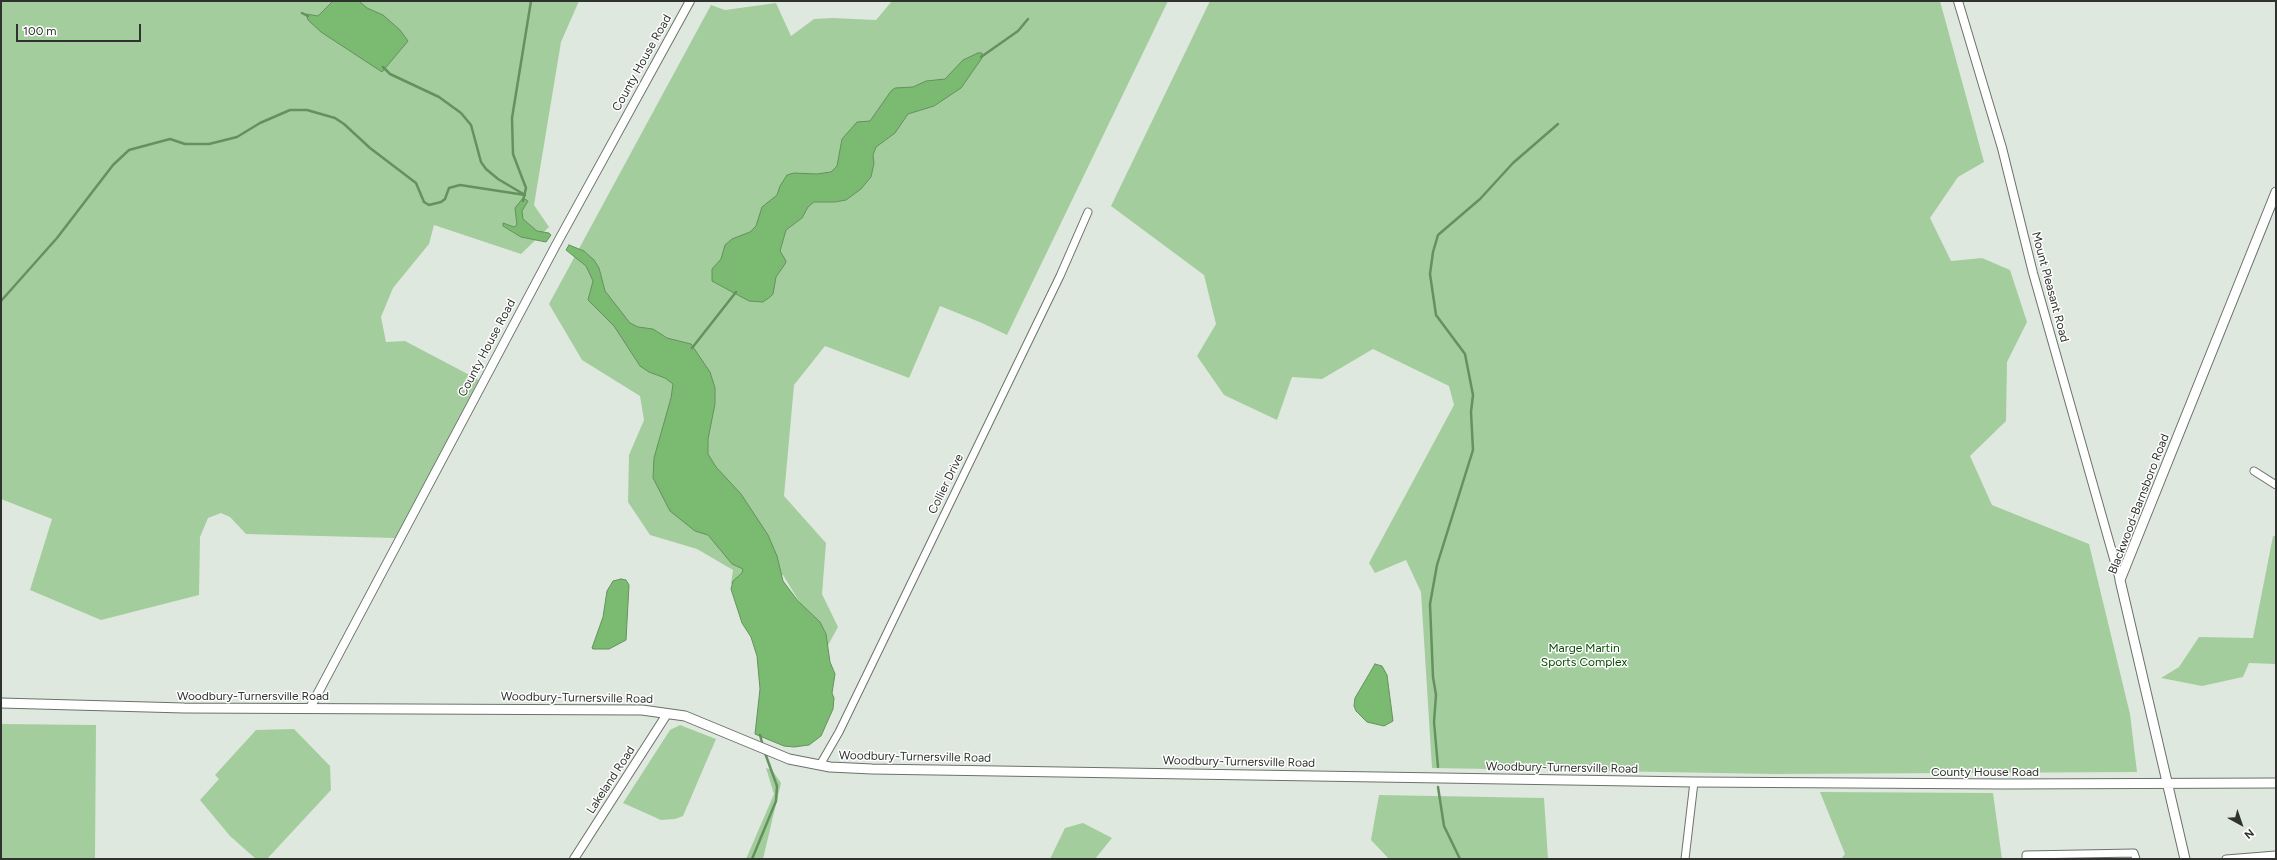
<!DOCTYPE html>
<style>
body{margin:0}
#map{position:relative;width:2277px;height:860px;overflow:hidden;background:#dfe8de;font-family:Figtree,sans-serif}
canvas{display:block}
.frame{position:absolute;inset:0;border:2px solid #2f322e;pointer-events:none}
.north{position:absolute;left:2221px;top:804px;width:40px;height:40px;-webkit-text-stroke:3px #fff;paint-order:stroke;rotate:140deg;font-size:11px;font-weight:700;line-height:16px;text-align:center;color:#2f322e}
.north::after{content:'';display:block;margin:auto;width:14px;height:18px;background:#2f322e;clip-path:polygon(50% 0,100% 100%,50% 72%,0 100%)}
.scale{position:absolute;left:16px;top:24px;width:125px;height:18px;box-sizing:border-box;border:2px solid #2f322e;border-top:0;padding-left:5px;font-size:12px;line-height:14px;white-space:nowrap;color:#2f322e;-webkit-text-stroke:3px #fff;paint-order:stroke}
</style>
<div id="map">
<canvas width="2277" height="860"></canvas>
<div class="frame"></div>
<div class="north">N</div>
<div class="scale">100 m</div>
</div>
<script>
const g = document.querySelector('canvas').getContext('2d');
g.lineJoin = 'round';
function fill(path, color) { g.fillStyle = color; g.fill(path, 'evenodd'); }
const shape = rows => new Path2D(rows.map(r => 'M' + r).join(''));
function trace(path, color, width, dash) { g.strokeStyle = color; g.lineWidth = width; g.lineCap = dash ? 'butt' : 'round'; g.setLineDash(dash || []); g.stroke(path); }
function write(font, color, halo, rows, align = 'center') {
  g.font = font + ' Figtree,sans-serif'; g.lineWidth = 3; g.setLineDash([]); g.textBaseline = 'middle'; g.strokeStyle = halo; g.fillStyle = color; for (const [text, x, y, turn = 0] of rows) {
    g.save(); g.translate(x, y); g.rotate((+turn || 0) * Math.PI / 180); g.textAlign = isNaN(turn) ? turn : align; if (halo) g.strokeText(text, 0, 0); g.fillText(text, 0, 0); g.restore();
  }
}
const green = shape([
 [1,1,579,1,561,42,534,205,549,227,521,254,434,225,429,244,393,288,381,317,386,342,405,341,479,380,395,538,246,534,230,517,221,513,208,518,200,537,199,595,101,620,30,590,52,519,1,499],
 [892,1,1168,1,1007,335,982,323,940,306,909,378,825,346,794,385,784,496,826,543,822,594,838,627,827,647,783,575,731,584,733,570,697,549,650,535,628,502,629,455,644,420,640,396,582,360,549,304,711,5,725,10,776,3,791,36,814,19,833,18,876,20],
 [1210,1,1940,1,1984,162,1958,177,1930,218,1951,261,1982,258,2010,270,2027,322,2007,362,2006,421,1970,456,1992,505,2089,544,2130,714,2137,772,1775,774,1432,768,1421,592,1406,560,1375,573,1369,563,1454,405,1449,386,1373,349,1322,379,1292,377,1277,420,1224,395,1197,356,1216,324,1204,275,1111,206],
 [2273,536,2276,536,2276,664,2249,663,2243,677,2202,686,2161,678,2179,667,2199,637,2253,638],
 [1,724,96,725,95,859,1,859],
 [680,725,716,739,683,816,675,819,661,820,623,803,670,730],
 [294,729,330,766,331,790,267,859,256,859,230,836,200,800,219,779,215,775,256,730],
 [766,768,772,770,781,783,763,859,746,859,774,794],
 [1820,792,1993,793,2002,859,1841,859,1845,854],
 [1379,795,1544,798,1548,859,1389,859,1371,840],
 [1083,823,1112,838,1095,859,1050,859,1065,828]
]);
const water = shape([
 [333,1,359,1,367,8,383,15,400,30,408,41,382,72,321,32,308,20,306,14,318,16,333,1],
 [978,53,982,53,982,58,961,88,934,106,908,114,895,133,876,147,873,155,874,163,871,177,861,189,846,200,835,202,814,202,808,207,802,218,786,230,780,251,786,261,785,264,776,277,773,294,770,297,763,302,749,301,712,281,712,269,721,259,725,245,732,239,750,232,756,226,762,207,777,195,780,186,787,175,794,173,817,174,831,172,837,166,842,139,857,122,870,121,891,91,895,88,913,87,926,81,945,79,963,60,978,53],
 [523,198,528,201,522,211,523,219,537,231,549,233,551,235,546,242,521,237,503,226,503,223,514,227,517,225,515,208,523,198],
 [569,245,584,251,594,260,599,268,605,291,630,323,638,327,653,329,667,338,691,344,710,372,715,388,715,404,708,439,708,454,716,467,741,494,768,535,777,556,783,581,798,601,820,622,826,634,830,662,835,674,832,693,834,698,833,709,821,736,809,745,794,747,784,746,755,734,760,689,757,656,751,637,742,623,731,589,733,581,742,573,743,569,732,564,708,535,695,531,670,511,653,478,654,458,671,398,673,384,665,378,649,372,640,366,614,326,588,300,593,281,586,266,566,250,569,245],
 [621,579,626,580,629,585,626,640,609,649,593,649,592,648,603,617,607,591,613,581,621,579],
 [1375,664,1382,666,1387,675,1393,721,1384,726,1367,722,1356,711,1354,706,1355,698,1375,664]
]);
const stream = shape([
 [302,13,308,16],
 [981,57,1018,31,1028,19],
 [383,67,390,74,439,97,461,113,471,125,481,162,486,169,498,179,525,195],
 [523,201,526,188,513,154,512,118,531,1],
 [1,301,57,238,113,165,129,150,170,139,185,144,209,144,237,137,260,123,290,110,307,110,335,118,344,124,370,148,416,183,424,202,429,205,441,202,445,199,449,188,460,185,525,195],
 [692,348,736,292],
 [760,735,763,746],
 [1438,767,1434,722,1436,695,1433,677,1430,604,1437,565,1473,450,1471,412,1473,395,1465,354,1436,315,1430,274,1433,252,1438,235,1480,199,1513,163,1558,124],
 [1438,787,1444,826,1460,859],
 [752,859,776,801,777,786,765,753]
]);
const minor = shape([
 [2254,471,2276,485],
 [820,765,839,732,1060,276,1088,212],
 [1685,859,1694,782],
 [2026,859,2026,855,2134,853,2136,859],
 [2226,859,2276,855]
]);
const tertiary = shape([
 [1958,1,2002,148,2033,273,2120,580],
 [310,708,556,245,690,1],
 [574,859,667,714]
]);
const secondary = shape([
 [1,703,184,708,642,710,685,716,789,759,830,767,872,769,1694,782,2005,784,2276,783],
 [2185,859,2120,580,2276,192]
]);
const streetNames = [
 ["County House Road",642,63,-61],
 ["Mount Pleasant Road",2050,287,75],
 ["County House Road",487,348,-62],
 ["Collier Drive",946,484,-64],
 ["Blackwood-Barnsboro Road",2139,504,-69],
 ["Woodbury-Turnersville Road",253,696],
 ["Woodbury-Turnersville Road",577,698,1],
 ["Woodbury-Turnersville Road",915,757,1],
 ["Woodbury-Turnersville Road",1239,762,1],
 ["Woodbury-Turnersville Road",1562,768,1],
 ["County House Road",1985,772],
 ["Lakeland Road",611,780,-57]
];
const parkNames = [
 ["Marge Martin",1584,648],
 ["Sports Complex",1584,662]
];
fill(green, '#a4cd9e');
fill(water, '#7abb71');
trace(water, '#64925d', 1);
trace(stream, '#64925d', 2.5);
trace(minor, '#6a7269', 9);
trace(tertiary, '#6a7269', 10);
trace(secondary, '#6a7269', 11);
trace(minor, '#fff', 7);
trace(tertiary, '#fff', 8);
trace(secondary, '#fff', 9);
write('12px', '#2f322e', '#fff', streetNames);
write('12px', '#054b00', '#fff', parkNames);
</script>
